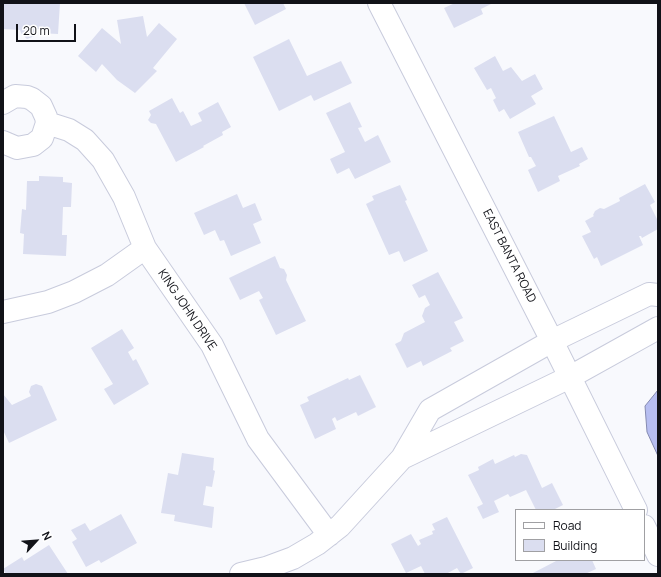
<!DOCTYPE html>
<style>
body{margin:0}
#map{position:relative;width:661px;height:577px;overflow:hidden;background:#f8f9fd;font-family:Manrope,sans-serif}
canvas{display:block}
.frame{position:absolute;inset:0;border:4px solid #111218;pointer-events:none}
.legend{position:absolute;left:515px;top:509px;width:130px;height:52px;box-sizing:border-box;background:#fff;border:1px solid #a0a0a3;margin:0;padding:5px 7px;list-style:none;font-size:12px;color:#111218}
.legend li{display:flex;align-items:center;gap:8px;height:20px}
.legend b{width:20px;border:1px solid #a0a0a3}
.north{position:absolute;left:16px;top:521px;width:40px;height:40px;-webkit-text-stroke:3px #fff;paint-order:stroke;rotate:64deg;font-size:11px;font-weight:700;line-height:16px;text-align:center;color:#111218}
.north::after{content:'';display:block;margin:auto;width:14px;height:18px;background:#111218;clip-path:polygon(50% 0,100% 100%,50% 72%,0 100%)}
.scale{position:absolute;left:16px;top:24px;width:60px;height:18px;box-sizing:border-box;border:2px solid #111218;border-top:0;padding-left:5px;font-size:12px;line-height:14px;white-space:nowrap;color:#111218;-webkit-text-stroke:3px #fff;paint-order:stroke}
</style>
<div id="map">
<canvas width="661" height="577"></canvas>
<div class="frame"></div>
<ul class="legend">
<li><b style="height:5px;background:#fff"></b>Road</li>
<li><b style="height:11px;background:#dbdef0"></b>Building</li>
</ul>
<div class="north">N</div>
<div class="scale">20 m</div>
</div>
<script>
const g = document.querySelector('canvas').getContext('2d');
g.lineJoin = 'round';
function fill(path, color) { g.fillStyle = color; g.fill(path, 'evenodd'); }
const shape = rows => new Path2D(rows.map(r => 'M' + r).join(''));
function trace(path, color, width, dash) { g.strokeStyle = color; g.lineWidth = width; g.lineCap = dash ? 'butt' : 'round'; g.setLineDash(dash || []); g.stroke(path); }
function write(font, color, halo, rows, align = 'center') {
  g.font = font + ' Manrope,sans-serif'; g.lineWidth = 3; g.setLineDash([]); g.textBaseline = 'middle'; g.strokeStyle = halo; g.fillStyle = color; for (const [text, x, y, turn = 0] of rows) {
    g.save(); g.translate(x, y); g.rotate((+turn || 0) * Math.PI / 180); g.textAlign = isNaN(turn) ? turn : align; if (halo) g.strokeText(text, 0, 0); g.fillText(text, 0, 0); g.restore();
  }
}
const water = shape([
 [658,390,658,456,647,432,645,406,658,390]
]);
const building = shape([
 [3,3,60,3,58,34,39,33,39,29,35,29,35,36,27,39,21,33,20,30,3,29],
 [244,3,283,3,286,9,255,25],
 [455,3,493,3,481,9,483,14,454,28,444,8],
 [143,16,147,37,159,23,177,39,153,68,157,71,135,93,117,80,102,64,96,72,78,56,102,28,121,44,117,20],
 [289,39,307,76,341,61,352,83,314,101,311,95,279,111,253,57],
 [495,56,503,71,511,67,522,81,535,74,543,89,531,96,536,104,510,119,504,109,499,112,493,100,496,98,491,88,487,90,474,68],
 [172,98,180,113,183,111,191,126,202,121,198,113,218,102,231,127,222,132,223,135,203,146,204,147,176,162,156,124,151,123,148,120,151,115,149,111],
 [350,102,362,127,358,128,365,142,378,135,391,162,355,179,349,168,337,174,330,159,345,152,326,113],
 [554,116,571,152,582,147,588,159,579,164,580,166,558,176,560,181,538,192,528,170,536,166,531,157,529,157,518,132],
 [39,176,63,177,63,182,72,183,71,207,63,207,62,235,67,235,66,256,23,254,24,234,20,233,22,209,26,210,27,181,39,181],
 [645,184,655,202,650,205,658,221,658,229,642,238,641,236,639,236,643,245,601,266,597,257,594,259,582,236,591,232,585,221,594,216,593,215,595,211,600,208,604,209,620,201,619,198],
 [400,185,407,200,405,201,428,251,404,262,399,251,389,255,366,204,374,200,372,196],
 [237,194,243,208,255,203,262,220,253,224,261,243,231,256,224,240,220,241,215,230,204,235,194,213],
 [275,256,280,268,284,269,287,275,286,280,306,321,276,335,259,300,263,298,259,291,240,300,229,278],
 [438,272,463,318,454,322,464,341,450,348,452,351,423,366,421,361,407,368,395,344,401,341,404,333,425,322,422,316,425,308,430,305,425,295,419,298,412,285],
 [122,329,134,348,128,352,133,361,136,359,149,384,114,405,104,389,113,384,91,348],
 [360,375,376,407,358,416,356,412,337,421,335,417,332,419,336,429,315,439,300,405,309,401,307,397,348,378,349,380],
 [36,384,42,386,57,420,9,443,3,430,3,394,12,405,31,396,29,392,31,386],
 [182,453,214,458,213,470,215,471,212,487,206,486,203,505,214,507,212,528,174,521,175,515,161,513,168,473,178,475],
 [521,454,527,455,542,488,552,483,563,505,553,510,536,510,526,490,510,497,508,494,494,501,499,512,483,519,477,507,483,504,468,475,479,470,478,467,493,459,495,464,514,455,515,457],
 [121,514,137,543,101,563,99,560,86,567,72,542,77,539,71,530,85,523,90,531],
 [447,517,473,568,461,574,457,568,446,574,425,574,421,566,406,573,391,544,411,534,418,546,421,544,419,540,433,534,432,531,435,530,432,524],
 [49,545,68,574,6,574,3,569,22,557,24,561],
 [558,560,592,560,596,569,585,574,531,574]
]);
const street = shape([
 [3,103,15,96,27,97,32,99,41,106,46,117,47,123,42,138,33,145,17,148,3,142],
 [47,123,69,130,85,140,103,160,124,197,145,248,212,345,258,439,329,535],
 [3,312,48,302,74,292,107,275,145,248],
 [402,458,570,377,658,328],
 [241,574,266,568,293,558,317,544,340,526,402,458,430,410,552,341,649,294,658,295]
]);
const secondary = shape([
 [379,3,552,341,636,510],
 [644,526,658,555]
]);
const streetNames = [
 ["EAST BANTA ROAD",509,256,63],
 ["KING JOHN DRIVE",187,310,56]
];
fill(water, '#b7bef1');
trace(water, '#858ab0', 1);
fill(building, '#dbdef0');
trace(street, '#c8cbdc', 24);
trace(secondary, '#c8cbdc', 24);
trace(street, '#fff', 22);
trace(secondary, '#fff', 22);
write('12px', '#111218', '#fff', streetNames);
</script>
